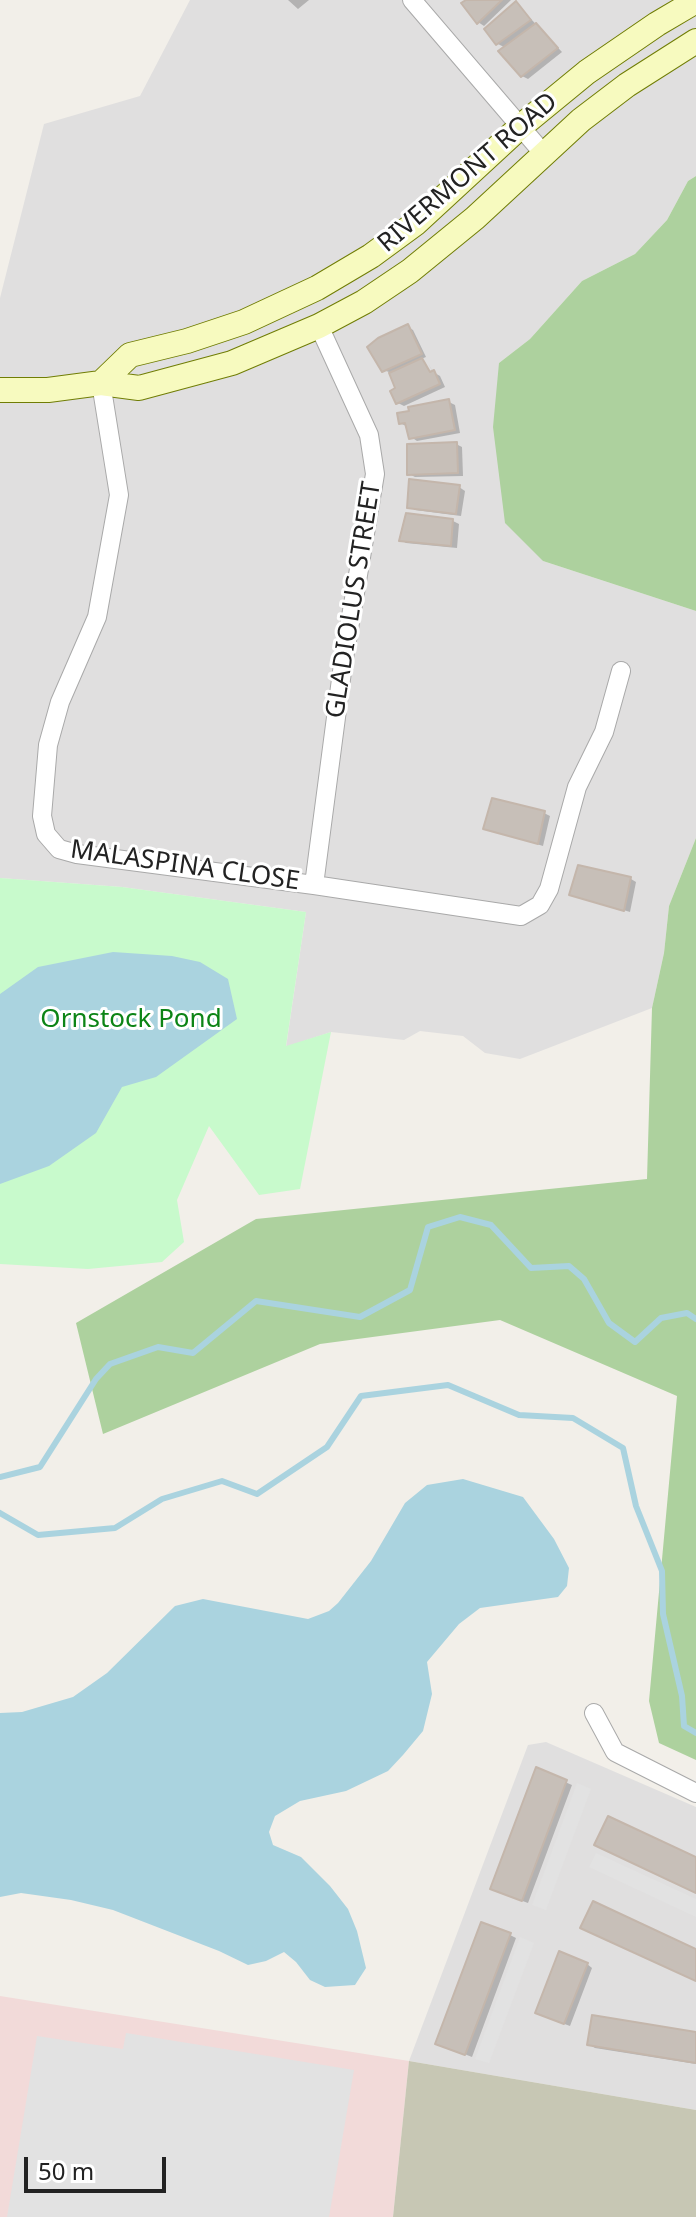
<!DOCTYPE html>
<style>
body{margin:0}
#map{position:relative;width:696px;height:2217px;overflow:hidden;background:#f2efe9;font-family:"Noto Sans",sans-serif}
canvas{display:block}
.scale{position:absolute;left:24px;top:2157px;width:142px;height:36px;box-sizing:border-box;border:4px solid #222;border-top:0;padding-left:10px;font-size:24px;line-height:28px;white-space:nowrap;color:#222;-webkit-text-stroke:6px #fff;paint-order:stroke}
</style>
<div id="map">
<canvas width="696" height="2217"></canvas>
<div class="scale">50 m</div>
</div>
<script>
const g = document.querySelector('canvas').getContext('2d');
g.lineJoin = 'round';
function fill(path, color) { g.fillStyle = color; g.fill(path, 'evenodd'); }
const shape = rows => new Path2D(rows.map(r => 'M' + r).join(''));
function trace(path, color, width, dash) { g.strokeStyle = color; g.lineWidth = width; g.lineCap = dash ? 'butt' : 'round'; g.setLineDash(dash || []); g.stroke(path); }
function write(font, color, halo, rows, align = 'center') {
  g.font = font + ' "Noto Sans",sans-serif'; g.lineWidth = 6; g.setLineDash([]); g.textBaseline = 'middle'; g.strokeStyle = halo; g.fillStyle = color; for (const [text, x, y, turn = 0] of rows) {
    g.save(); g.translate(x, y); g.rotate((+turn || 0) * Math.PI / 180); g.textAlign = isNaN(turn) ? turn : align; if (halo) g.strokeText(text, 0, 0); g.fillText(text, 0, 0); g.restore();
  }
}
const residential = shape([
 [190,0,696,0,696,176,688,181,667,220,635,254,582,281,530,339,499,363,543,561,696,611,696,838,669,906,664,953,652,1008,520,1059,485,1053,463,1036,420,1031,404,1040,331,1032,286,1047,306,912,122,887,0,878,0,298,44,124,140,96],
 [546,1742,696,1807,696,2110,409,2061,528,1745]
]);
const commercial = shape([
 [0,1996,409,2061,393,2217,0,2217]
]);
const construction = shape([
 [409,2061,696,2110,696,2217,393,2217]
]);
const forest = shape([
 [696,176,696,611,543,561,505,523,493,427,499,363,530,339,582,281,635,254,667,220,688,181],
 [696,838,696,1760,659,1743,649,1701,677,1396,500,1320,320,1344,103,1434,76,1323,256,1219,647,1179,652,1008,664,953,669,906]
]);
const park = shape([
 [0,878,122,887,306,912,286,1046,331,1032,300,1189,259,1195,209,1126,177,1200,184,1242,162,1262,88,1269,0,1264]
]);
const parking = shape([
 [577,1783,591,1789,546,1910,532,1905],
 [596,1853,696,1899,696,1917,589,1867],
 [520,1937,534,1943,489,2063,475,2059],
 [126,2033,354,2070,329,2217,7,2217,37,2036,123,2049]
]);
const water = shape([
 [113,952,172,956,200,962,228,979,237,1019,156,1077,122,1087,96,1133,49,1166,0,1184,0,994,38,967],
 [463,1479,523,1497,554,1539,569,1568,567,1586,558,1597,480,1608,459,1624,427,1662,432,1694,423,1731,403,1755,388,1771,346,1791,300,1801,275,1816,269,1832,273,1845,301,1857,330,1886,348,1909,357,1931,366,1968,355,1985,325,1987,310,1980,296,1962,284,1952,266,1961,248,1965,219,1951,113,1910,71,1900,21,1893,0,1897,0,1713,22,1712,73,1697,107,1673,175,1606,203,1599,308,1619,329,1611,338,1603,371,1561,405,1503,427,1485]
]);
const shadow = shape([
 [288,0,309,0,298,9],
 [469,0,511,0,484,26,478,22],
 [516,3,562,52,528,79,522,76,506,48,498,44],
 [408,327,413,330,426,357,421,359,425,362,422,362,433,381,437,380,428,363,433,372,440,376,445,387,404,406,398,403,398,389,392,373,383,370],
 [449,402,455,405,460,433,417,441,411,437,406,426,400,423],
 [456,444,462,447,463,476,415,477,409,474],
 [459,487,465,491,461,516,415,510,409,506],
 [407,515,453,521,459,524,457,548,406,543,401,540],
 [544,813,550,816,543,846,485,828],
 [631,879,636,882,630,912,571,894],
 [537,1770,572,1785,528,1903,498,1892],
 [510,1935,516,1938,472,2057,444,2046],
 [587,1964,592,1968,570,2026,543,2016],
 [696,2034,696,2064,595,2048,589,2044]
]);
const stream = shape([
 [0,1477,40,1467,96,1379,110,1364,158,1347,193,1353,256,1301,360,1317,410,1290,428,1227,460,1217,491,1225,531,1268,569,1266,584,1279,609,1323,635,1342,661,1318,687,1313,696,1319],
 [0,1513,38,1535,115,1528,162,1499,222,1481,257,1494,327,1447,361,1396,448,1385,519,1415,573,1418,623,1448,636,1506,662,1571,663,1614,682,1696,684,1726,696,1733]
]);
const building = shape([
 [466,0,502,0,477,24,461,3,466,0],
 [516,1,531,20,496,45,484,29,516,1],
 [536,23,558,48,521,77,498,51,536,23],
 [408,324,422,354,382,372,367,347,378,338,408,324],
 [422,358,430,372,434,370,440,384,396,404,390,391,395,388,389,373,422,358],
 [449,399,455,430,409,439,405,423,399,424,397,413,409,411,408,407,449,399],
 [457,442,458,473,407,475,407,444,457,442],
 [409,479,460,485,456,514,407,508,409,479],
 [406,513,453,519,451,546,399,541,406,513],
 [492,798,545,811,538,844,483,829,492,798],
 [578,865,631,877,624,911,569,895,578,865],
 [536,1767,567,1780,522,1901,490,1889,536,1767],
 [608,1816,696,1857,696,1893,594,1845,608,1816],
 [593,1901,696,1949,696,1981,580,1928,593,1901],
 [481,1922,511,1933,465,2055,435,2044,481,1922],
 [559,1951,588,1963,564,2024,535,2013,559,1951],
 [592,2015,696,2032,696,2063,587,2045,592,2015]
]);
const street = shape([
 [412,0,543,153],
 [101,383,119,495,97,617,60,702,48,745,42,816,46,834,59,849,77,854,314,885,521,916,540,905,549,889,577,787,604,732,621,671],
 [314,885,343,664,375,474,369,435,319,326],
 [594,1713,615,1752,696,1793]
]);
const secondary = shape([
 [101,383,130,355,187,341,244,322,317,288,371,256,416,223,520,127,587,72,657,24,696,1],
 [0,390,48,390,101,383,139,388,232,363,319,326,364,302,410,271,475,218,581,120,627,85,696,41]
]);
const streetNames = [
 ["RIVERMONT ROAD",468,173,-41],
 ["GLADIOLUS STREET",354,600,-81],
 ["MALASPINA CLOSE",185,866,8]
];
const parkNames = [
 ["Ornstock Pond",131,1020]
];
fill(residential, '#e0dfdf');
fill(commercial, '#f2dad9');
fill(construction, '#c7c7b4');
fill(forest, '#add19e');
fill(park, '#c8facc');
fill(parking, '#e2e2e2');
fill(water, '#aad3df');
fill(shadow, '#0003');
trace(stream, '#aad3df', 6);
fill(building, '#c7bfb8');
trace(building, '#c4b6ab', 2);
trace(street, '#a9a9a9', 20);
trace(secondary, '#707d05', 26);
trace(street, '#fff', 18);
trace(secondary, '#f7fabf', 24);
write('26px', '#222', '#fff', streetNames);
write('26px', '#0c8416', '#fff', parkNames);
</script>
